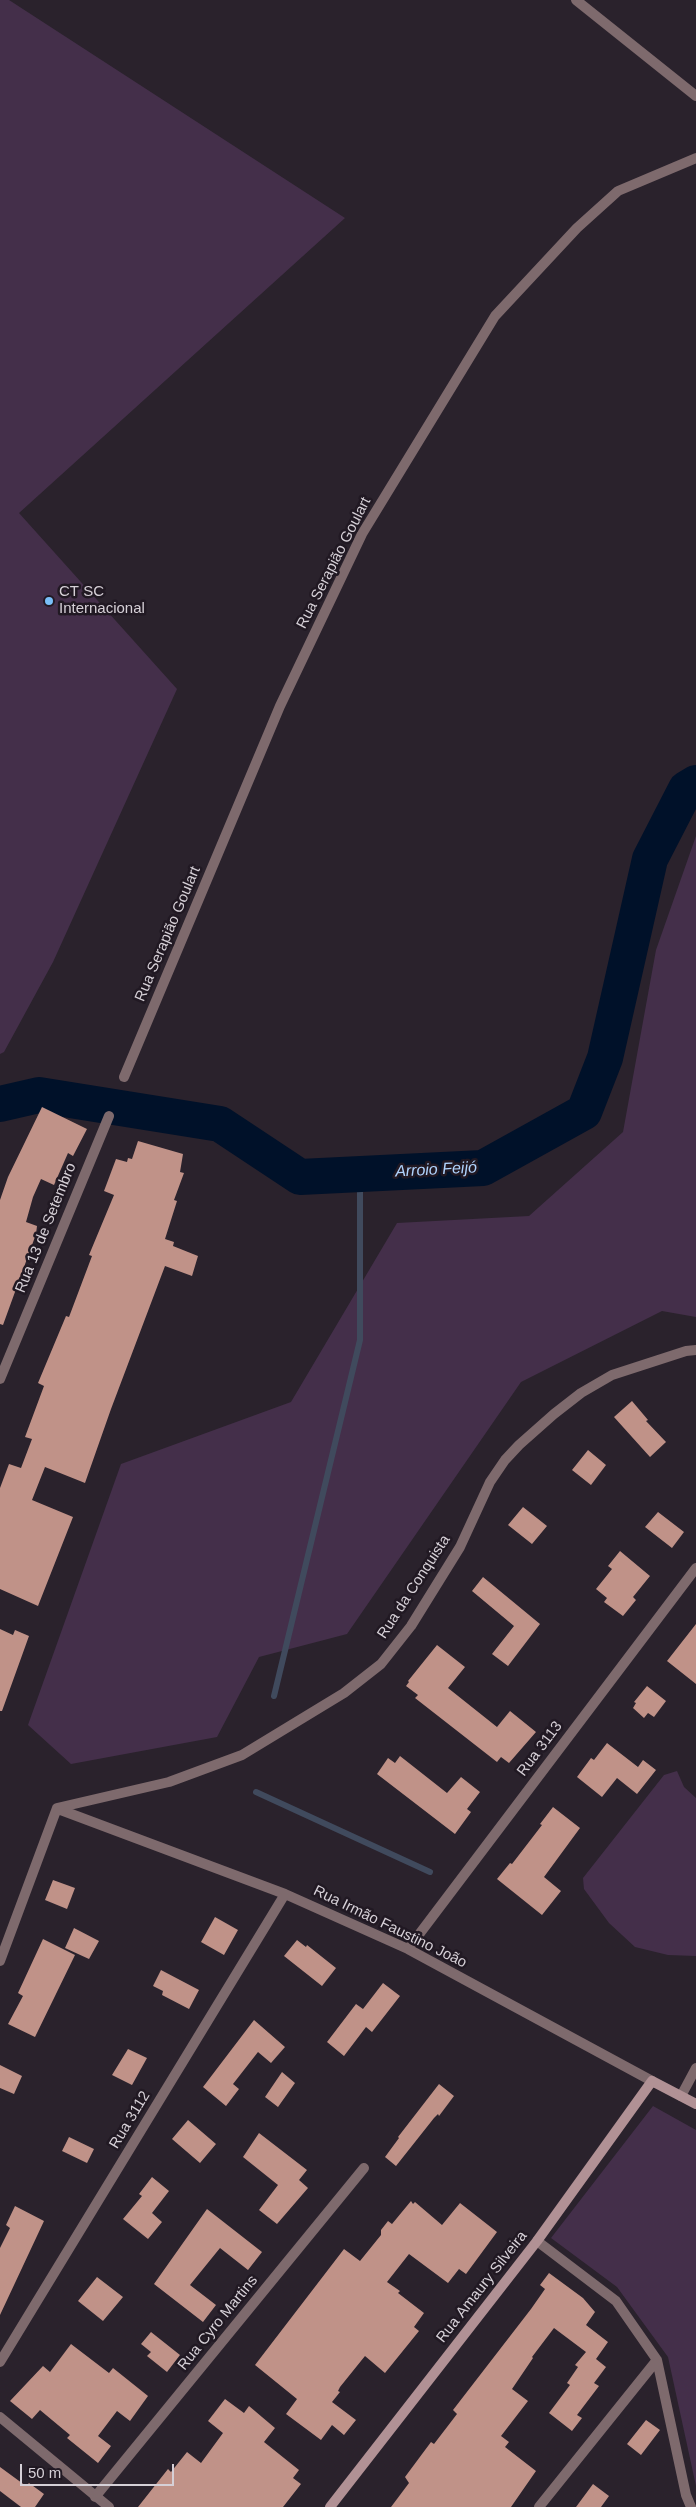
<!DOCTYPE html>
<meta charset="utf-8">
<style>
body{margin:0}
#map{position:relative;width:696px;height:2507px;overflow:hidden;background:#2a222c;font-family:Helvetica,sans-serif}
canvas{display:block}
.scale{position:absolute;left:20px;top:2464px;width:154px;height:22px;box-sizing:border-box;border:2px solid #d6d0d7;border-top:0;padding-left:6px;font-size:15px;line-height:18px;white-space:nowrap;color:#d6d0d7;-webkit-text-stroke:4px #211923;paint-order:stroke}
</style>
<div id="map">
<canvas width="696" height="2507"></canvas>
<div class="scale">50 m</div>
</div>
<script>
const g = document.querySelector('canvas').getContext('2d');
g.lineJoin = 'round';
function fill(path, color) { g.fillStyle = color; g.fill(path, 'evenodd'); }
const shape = rows => new Path2D(rows.map(r => 'M' + r).join(''));
function trace(path, color, width, dash) { g.strokeStyle = color; g.lineWidth = width; g.lineCap = dash ? 'butt' : 'round'; g.setLineDash(dash || []); g.stroke(path); }
function write(font, color, halo, rows, align = 'center') {
  g.font = font + ' Helvetica,sans-serif'; g.lineWidth = 5; g.setLineDash([]); g.textBaseline = 'middle'; g.strokeStyle = halo; g.fillStyle = color; for (const [text, x, y, turn = 0] of rows) {
    g.save(); g.translate(x, y); g.rotate((+turn || 0) * Math.PI / 180); g.textAlign = isNaN(turn) ? turn : align; if (halo) g.strokeText(text, 0, 0); g.fillText(text, 0, 0); g.restore();
  }
}
const green = shape([
 [0,0,9,0,345,218,19,513,177,689,53,962,4,1052,0,1054],
 [696,836,696,1317,662,1311,521,1382,347,1634,259,1657,217,1737,71,1764,28,1725,121,1464,291,1402,397,1223,529,1216,623,1132,656,950],
 [677,1771,684,1787,696,1798,696,1956,668,1955,635,1947,609,1923,584,1889,583,1878,664,1775],
 [653,2106,696,2130,696,2486,668,2357,617,2287,551,2238]
]);
const stream = shape([
 [274,1696,360,1340,360,1175],
 [256,1792,430,1872]
]);
const river = shape([
 [0,1104,39,1095,220,1124,300,1177,483,1168,584,1112,605,1058,650,859,686,789,696,783]
]);
const building = shape([
 [42,1107,87,1129,73,1156,68,1153,54,1185,41,1179,33,1197,26,1222,37,1226,36,1234,3,1325,0,1324,0,1200,8,1177],
 [138,1141,183,1154,180,1172,184,1173,174,1200,177,1201,165,1239,174,1242,173,1246,198,1256,192,1276,165,1266,111,1409,85,1483,45,1467,32,1500,73,1517,38,1606,0,1589,0,1488,9,1464,21,1468,32,1439,25,1437,44,1386,38,1383,66,1316,69,1317,92,1256,89,1255,114,1195,104,1191,116,1159,127,1162,128,1158,132,1159],
 [632,1401,648,1420,646,1421,666,1442,650,1457,614,1417],
 [588,1450,606,1465,591,1485,572,1470],
 [523,1507,547,1526,532,1544,508,1525],
 [658,1512,684,1532,672,1548,645,1527],
 [620,1551,650,1576,633,1597,636,1600,623,1616,604,1602,607,1598,596,1589,612,1569,608,1566],
 [483,1577,540,1624,508,1666,492,1654,514,1626,472,1591],
 [696,1624,696,1684,667,1661],
 [0,1629,13,1635,15,1630,29,1636,2,1711,0,1711],
 [437,1645,465,1667,448,1688,497,1727,510,1711,536,1732,509,1763,501,1757,497,1762,415,1698,418,1695,406,1686,409,1682,408,1681],
 [647,1686,666,1701,654,1717,648,1713,644,1718,633,1708,636,1703,634,1702],
 [607,1743,638,1767,643,1760,656,1770,637,1794,617,1778,602,1797,577,1777,591,1758,594,1760],
 [400,1756,447,1793,461,1777,480,1792,467,1809,471,1812,455,1834,377,1774,388,1758,395,1763],
 [553,1807,580,1828,544,1877,561,1891,542,1915,497,1879,510,1863,512,1864,542,1825,540,1824],
 [53,1880,75,1888,67,1909,45,1900],
 [215,1917,238,1930,224,1955,201,1942],
 [74,1928,99,1941,89,1959,65,1948],
 [43,1939,75,1955,35,2037,8,2024,23,1996,18,1993],
 [297,1940,306,1947,307,1945,336,1968,322,1986,284,1956],
 [161,1970,199,1990,189,2009,162,1995,163,1991,153,1986],
 [383,1983,400,1996,372,2032,366,2027,344,2056,327,2042,356,2004,363,2009],
 [254,2020,285,2047,271,2063,258,2052,233,2084,239,2089,226,2106,203,2087],
 [128,2049,147,2058,132,2085,112,2075],
 [0,2065,22,2076,14,2094,0,2088],
 [282,2072,295,2083,278,2107,265,2097],
 [439,2084,454,2096,439,2116,438,2114,434,2118,396,2166,385,2157,399,2138,398,2137],
 [188,2120,216,2144,200,2163,172,2139],
 [259,2133,307,2170,299,2180,308,2188,277,2224,259,2210,278,2185,243,2157],
 [69,2137,94,2149,87,2163,62,2151],
 [152,2177,169,2191,152,2213,162,2222,148,2239,123,2219,142,2196,139,2194],
 [411,2201,413,2204,415,2202,442,2225,460,2203,497,2232,466,2274,459,2269,448,2283,409,2254,387,2282,400,2291,398,2293,424,2313,414,2327,419,2331,385,2373,365,2356,340,2387,338,2391,340,2392,332,2402,356,2420,344,2435,332,2425,321,2440,286,2414,297,2399,255,2365,344,2249,360,2261,381,2235,381,2230,388,2221,392,2224],
 [15,2206,44,2221,0,2315,0,2248,10,2228,6,2225],
 [207,2209,262,2252,248,2270,220,2248,190,2285,216,2305,203,2322,154,2284],
 [549,2273,583,2298,595,2312,586,2325,608,2342,596,2359,606,2367,594,2383,599,2386,577,2415,582,2418,572,2431,549,2413,570,2385,567,2383,578,2367,575,2365,586,2352,554,2328,532,2357,533,2358,512,2389,528,2401,501,2436,509,2442,505,2447,536,2471,511,2507,391,2507,409,2483,405,2477,431,2442,434,2444,457,2414,453,2410,531,2309,545,2289,540,2285],
 [97,2277,123,2297,103,2321,78,2301],
 [151,2332,180,2355,167,2372,147,2356,151,2352,141,2344],
 [71,2344,109,2373,113,2368,148,2396,130,2421,117,2411,98,2436,111,2446,98,2463,67,2438,70,2435,40,2410,32,2419,10,2401,43,2366,50,2372],
 [225,2399,244,2413,249,2406,275,2428,264,2442,299,2470,293,2478,301,2484,283,2507,138,2507,168,2469,171,2472,187,2452,201,2463,223,2433,208,2421],
 [646,2420,660,2430,641,2455,627,2444],
 [0,2467,26,2486,29,2483,44,2494,35,2507,21,2507,0,2491],
 [593,2484,609,2496,601,2507,576,2507]
]);
const street = shape([
 [576,0,696,96],
 [124,1077,280,706,362,534,495,316,577,228,618,191,696,158],
 [0,1379,109,1116],
 [57,1808,169,1782,242,1755,344,1693,381,1664,411,1626,460,1547,490,1482,505,1460,519,1445,554,1414,581,1393,612,1375,686,1351,696,1350],
 [58,1809,285,1894,408,1949,652,2081],
 [408,1949,696,1568],
 [0,1961,57,1808],
 [681,2096,696,2068],
 [537,2241,616,2301,657,2360,686,2495,691,2507],
 [0,2362,285,1894],
 [0,2417,109,2507],
 [95,2497,364,2168],
 [539,2507,657,2360]
]);
const secondary = shape([
 [330,2507,537,2241,652,2081,696,2104]
]);
const markers = [
 [49,601,5,"#79bff8"]
];
const streetNames = [
 ["Rua Serapião Goulart",334,563,-63],
 ["Rua Serapião Goulart",168,934,-67],
 ["Rua 13 de Setembro",46,1228,-68],
 ["Rua da Conquista",414,1587,-57],
 ["Rua 3113",540,1749,-53],
 ["Rua Irmão Faustino João",390,1927,26],
 ["Rua 3112",130,2120,-59],
 ["Rua Amaury Silveira",482,2287,-52],
 ["Rua Cyro Martins",218,2323,-51]
];
const poiNames = [
 ["CT SC",59,592],
 ["Internacional",59,609]
];
const waterNames = [
 ["Arroio Feijó",436,1170,-3]
];
fill(green, '#442f4a');
trace(stream, '#404a5d', 6);
trace(river, '#001129', 36);
fill(building, '#c09288');
trace(street, '#7e6a6d', 10);
trace(secondary, '#b19195', 10);
for (const [x, y, r, color] of markers) { const dot = new Path2D(); dot.arc(x, y, r, 0, 2 * Math.PI); g.fillStyle = color; g.fill(dot); trace(dot, '#211923', 2); }
write('15px', '#d6d0d7', '#211923', streetNames);
write('15px', '#d6d0d7', '#211923', poiNames, 'left');
write('italic 16px', '#b0d3fd', '#211923', waterNames);
</script>
